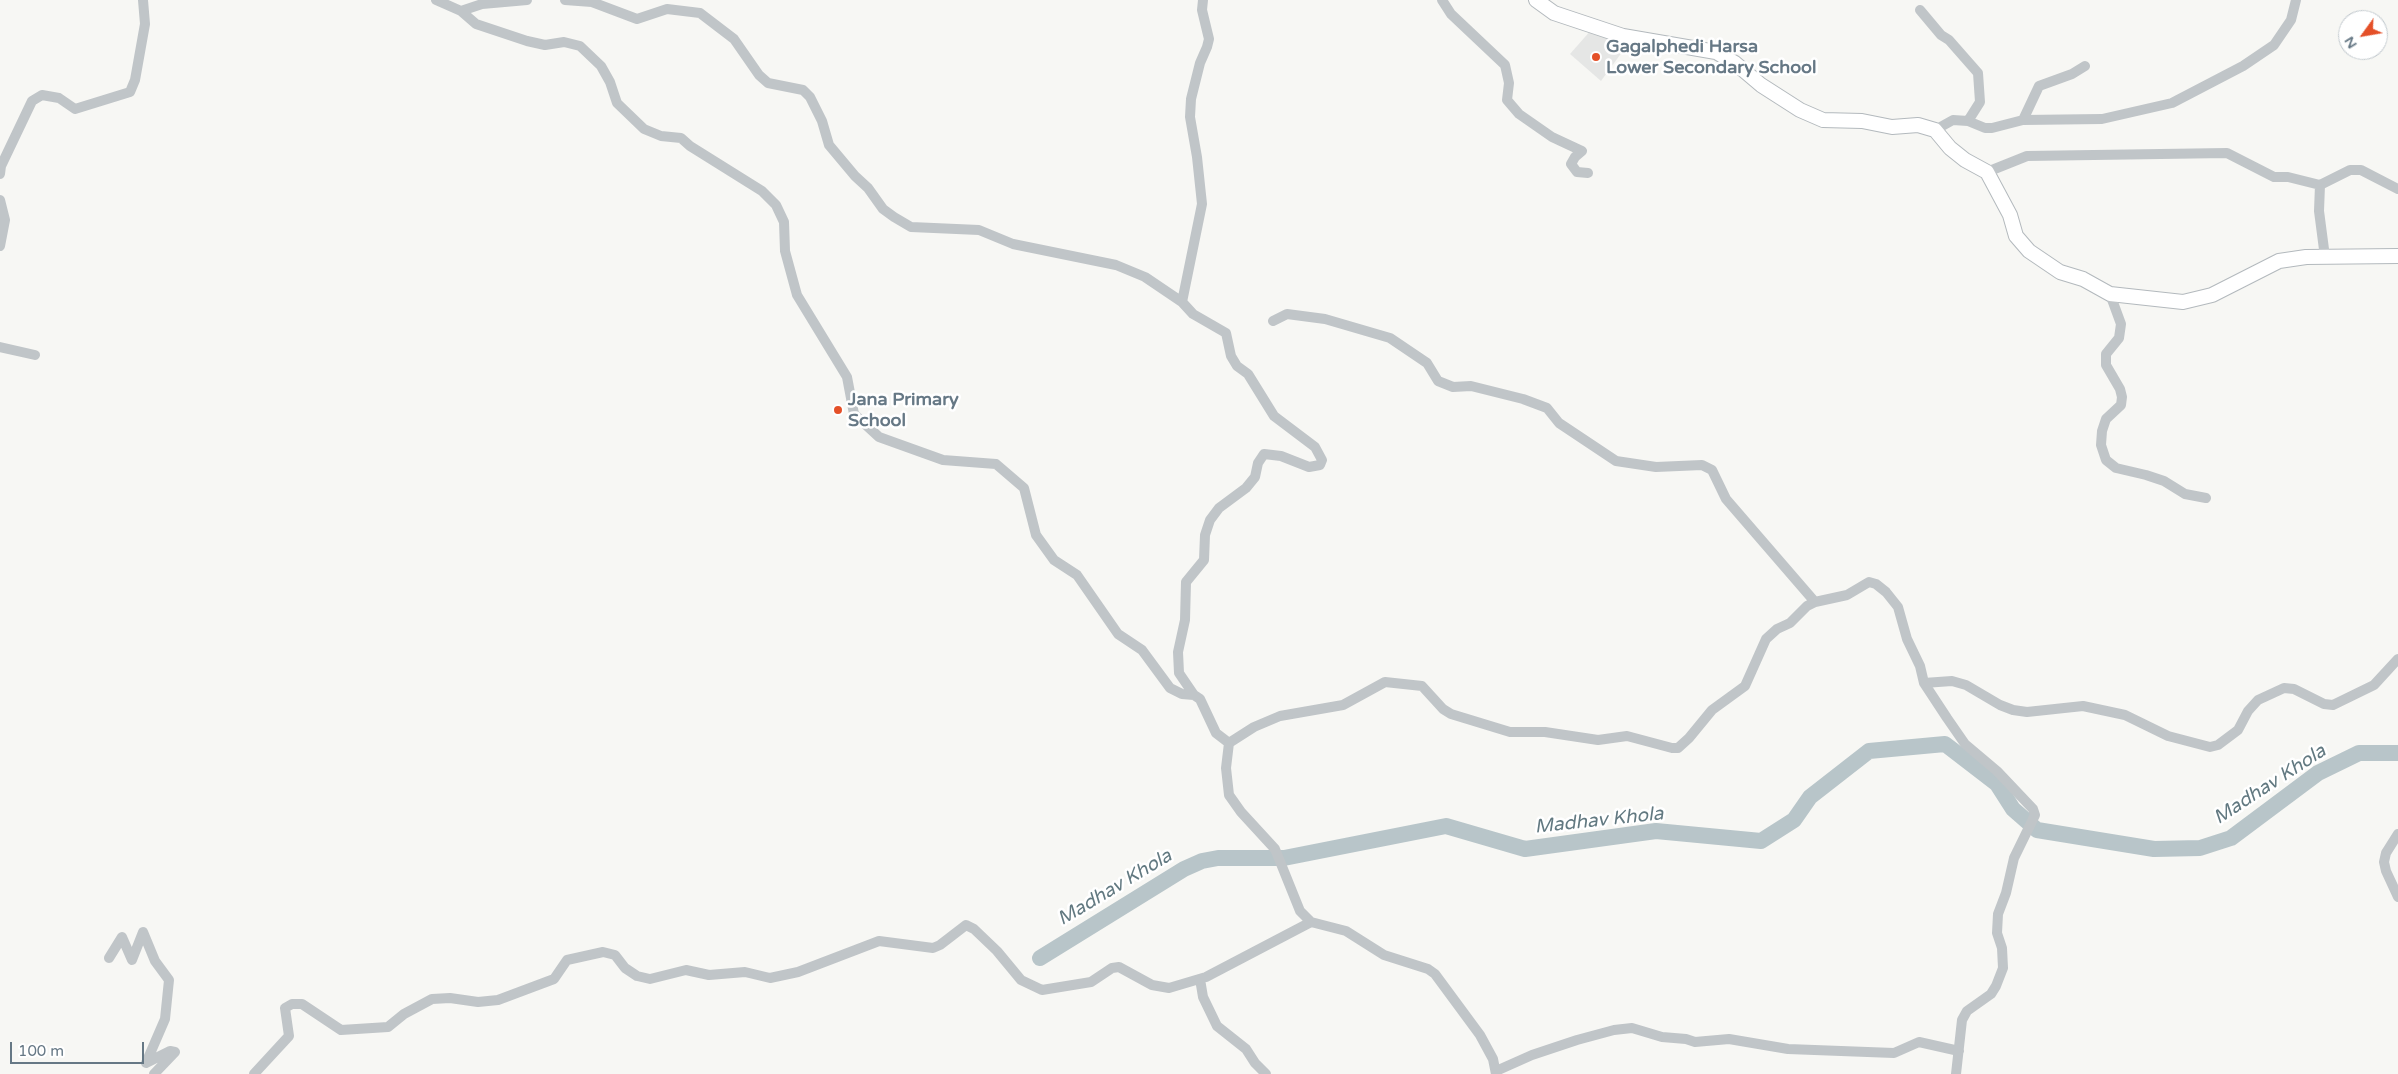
<!DOCTYPE html>
<style>
body{margin:0}
#map{position:relative;width:2398px;height:1074px;overflow:hidden;background:#f7f7f4;font-family:"Varela Round",sans-serif}
canvas{display:block}
.north{position:absolute;left:2338px;top:10px;width:50px;height:50px;box-sizing:border-box;background:#fff;border:1px solid #c2c9ce;border-radius:50%;rotate:238deg;font-size:14px;font-weight:700;line-height:20px;text-align:center;color:#667885}
.north::after{content:'';display:block;margin:auto;width:18px;height:22px;background:#e45028;clip-path:polygon(50% 0,100% 100%,50% 72%,0 100%)}
.scale{position:absolute;left:10px;top:1042px;width:134px;height:22px;box-sizing:border-box;border:2px solid #667885;border-top:0;padding-left:6px;font-size:15px;line-height:18px;white-space:nowrap;color:#667885;-webkit-text-stroke:4px #fff;paint-order:stroke}
</style>
<div id="map">
<canvas width="2398" height="1074"></canvas>
<div class="north">N</div>
<div class="scale">100 m</div>
</div>
<script>
const g = document.querySelector('canvas').getContext('2d');
g.lineJoin = 'round';
function fill(path, color) { g.fillStyle = color; g.fill(path, 'evenodd'); }
const shape = rows => new Path2D(rows.map(r => 'M' + r).join(''));
function trace(path, color, width, dash) { g.strokeStyle = color; g.lineWidth = width; g.lineCap = dash ? 'butt' : 'round'; g.setLineDash(dash || []); g.stroke(path); }
function write(font, color, halo, rows, align = 'center') {
  g.font = font + ' "Varela Round",sans-serif'; g.lineWidth = 5; g.setLineDash([]); g.textBaseline = 'middle'; g.strokeStyle = halo; g.fillStyle = color; for (const [text, x, y, turn = 0] of rows) {
    g.save(); g.translate(x, y); g.rotate((+turn || 0) * Math.PI / 180); g.textAlign = isNaN(turn) ? turn : align; if (halo) g.strokeText(text, 0, 0); g.fillText(text, 0, 0); g.restore();
  }
}
const built = shape([
 [1592,29,1633,37,1601,81,1570,54]
]);
const river = shape([
 [1040,958,1184,869,1202,861,1218,858,1284,858,1446,826,1525,849,1656,831,1761,841,1794,820,1810,797,1869,751,1945,744,1997,784,2013,809,2037,830,2154,849,2200,848,2231,838,2318,773,2359,753,2398,753]
]);
const street = shape([
 [436,0,461,11,476,24,527,41,545,45,564,42,580,46,601,66,610,82,617,103,644,129,661,136,681,138,690,146,762,191,776,205,784,222,785,251,797,295,847,377,854,414,879,437,943,460,996,464,1024,488,1036,535,1054,560,1077,575,1118,634,1142,650,1170,688,1182,694,1194,695],
 [565,0,592,2,637,19,667,9,700,13,734,39,759,75,768,83,803,90,810,97,822,121,829,145,855,176,868,188,883,209,894,217,911,227,979,230,1013,244,1116,265,1145,277,1182,302,1193,314,1226,333,1231,356,1237,366,1248,374,1274,416,1315,447,1322,460,1320,465,1309,467,1281,456,1264,454,1258,463,1255,477,1246,488,1219,508,1210,520,1205,535,1204,560,1186,582,1185,620,1178,652,1179,673,1194,695,1200,699,1216,733,1229,743,1226,768,1229,795,1241,812,1275,849,1300,911,1311,922,1346,931,1384,955,1428,969,1435,974,1480,1035,1493,1059,1496,1074],
 [1442,0,1451,14,1505,65,1509,83,1507,100,1519,114,1552,137,1582,151,1575,157,1571,164,1577,172,1588,173],
 [1920,10,1941,35,1949,40,1978,73,1980,102,1968,121],
 [461,11,482,4,527,0],
 [2023,120,2039,86,2072,74,2085,66],
 [1935,130,1953,120,1968,121,1985,128,1992,128,2023,120,2102,119,2172,103,2243,66,2274,45,2291,20,2296,0],
 [1987,172,2027,156,2227,153,2274,177,2288,177,2320,185,2350,170,2361,170,2398,189],
 [0,174,1,166,32,101,42,95,59,98,75,109,130,92,135,80,145,24,143,0],
 [2320,185,2319,211,2325,257],
 [0,200,5,220,0,246],
 [2110,294,2121,324,2119,338,2106,354,2106,365,2120,389,2122,397,2121,405,2106,419,2102,431,2101,445,2106,460,2116,468,2146,475,2164,481,2185,494,2206,498],
 [1182,302,1202,204,1197,157,1190,117,1191,99,1200,63,1207,47,1209,39,1202,10,1203,0],
 [1273,321,1287,314,1325,319,1390,338,1427,363,1438,381,1453,387,1471,386,1523,399,1547,408,1559,423,1616,461,1656,467,1702,465,1712,470,1726,499,1815,602,1847,595,1869,582,1876,584,1886,592,1898,607,1907,639,1920,666,1924,683,1947,718,1965,744,1997,771,2033,809,2035,815,2014,858,2006,893,1998,914,1997,933,2002,948,2003,968,1996,986,1991,994,1967,1011,1962,1020,1956,1074],
 [0,347,35,355],
 [1924,683,1952,681,1966,685,2000,705,2013,710,2027,712,2083,706,2125,715,2168,736,2210,747,2218,745,2238,730,2248,711,2258,700,2284,688,2294,689,2324,704,2333,705,2374,685,2398,659],
 [1229,743,1254,727,1280,716,1343,705,1385,682,1422,686,1443,709,1451,714,1510,732,1545,732,1598,740,1627,736,1672,748,1678,748,1689,738,1712,710,1745,686,1766,639,1777,629,1790,623,1807,606,1815,602],
 [2398,834,2386,853,2384,862,2386,871,2398,897],
 [109,958,122,937,132,960,143,932,155,961,169,980,165,1019,146,1063,170,1051,175,1052,154,1074],
 [1200,979,1203,997,1217,1026,1246,1049,1255,1063,1266,1074],
 [1496,1071,1532,1055,1577,1040,1614,1030,1632,1028,1662,1037,1686,1039,1695,1042,1729,1039,1788,1049,1894,1053,1919,1042,1959,1051],
 [254,1074,289,1036,285,1008,292,1004,302,1004,341,1030,388,1027,404,1014,432,999,450,998,478,1002,498,1000,554,979,567,960,603,952,615,955,625,968,637,976,650,979,686,970,709,975,745,972,770,978,798,972,879,941,933,948,940,945,966,925,974,929,997,951,1021,980,1042,990,1091,982,1112,968,1119,967,1152,985,1169,988,1206,977,1311,922]
]);
const secondary = shape([
 [1536,0,1554,13,1623,36,1716,52,1735,63,1761,85,1800,110,1823,120,1862,121,1892,127,1918,125,1935,130,1950,148,1965,160,1987,172,2010,215,2016,236,2029,251,2060,272,2083,279,2110,294,2183,302,2212,295,2279,261,2306,257,2398,256]
]);
const markers = [
 [1596,57,5,"#e45028"],
 [838,410,5,"#e45028"]
];
const poiNames = [
 ["Gagalphedi Harsa",1606,47],
 ["Lower Secondary School",1606,68],
 ["Jana Primary",848,400],
 ["School",848,421]
];
const waterNames = [
 ["Madhav Khola",2270,785,-33],
 ["Madhav Khola",1599,821,-6],
 ["Madhav Khola",1115,888,-31]
];
fill(built, '#e5e6e5');
trace(river, '#b8c5c9', 16);
trace(secondary, '#b3b9bd', 16);
trace(street, '#c0c5c8', 10);
trace(secondary, '#fff', 14);
for (const [x, y, r, color] of markers) { const dot = new Path2D(); dot.arc(x, y, r, 0, 2 * Math.PI); g.fillStyle = color; g.fill(dot); trace(dot, '#fff', 2); }
write('bold 18px', '#667885', '#fff', poiNames, 'left');
write('italic 19px', '#627981', '#fff', waterNames);
</script>
